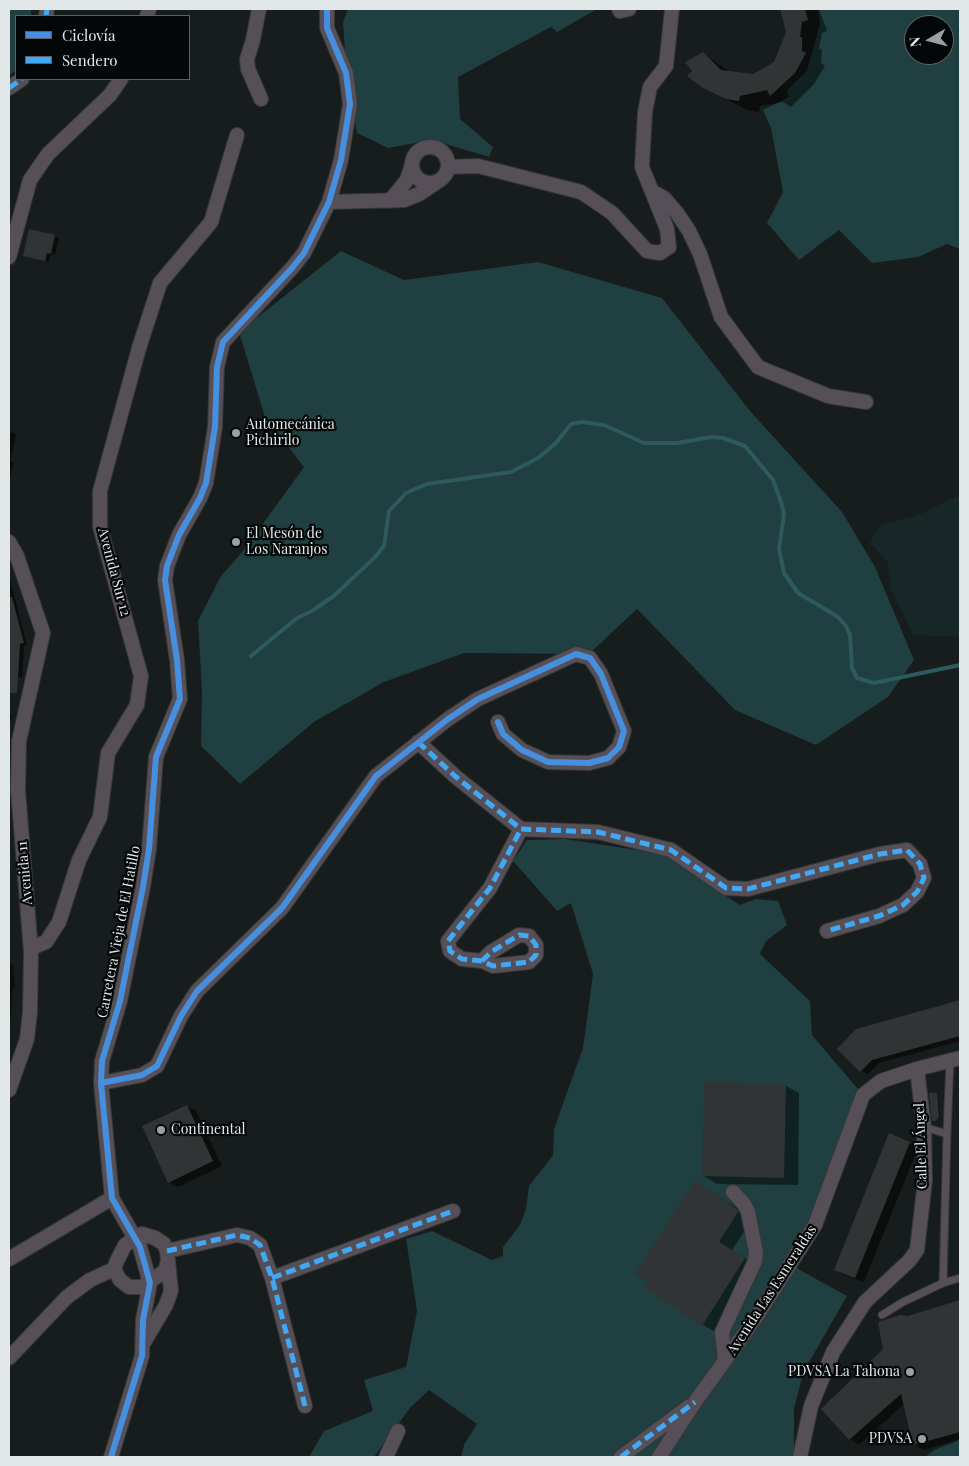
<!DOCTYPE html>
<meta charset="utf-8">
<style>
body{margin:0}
#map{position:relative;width:969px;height:1466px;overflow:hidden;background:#171c1c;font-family:"Playfair Display",serif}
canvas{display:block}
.frame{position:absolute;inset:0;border:10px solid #e2e7e7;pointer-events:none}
.legend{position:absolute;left:15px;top:15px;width:175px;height:65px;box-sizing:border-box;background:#040707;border:1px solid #5d6161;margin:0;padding:6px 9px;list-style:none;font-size:15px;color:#e2e7e7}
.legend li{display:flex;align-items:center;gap:10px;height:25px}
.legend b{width:25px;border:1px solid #5d6161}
.north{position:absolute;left:904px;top:15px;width:50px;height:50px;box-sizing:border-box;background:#040707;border:1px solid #5d6161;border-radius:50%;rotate:262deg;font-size:14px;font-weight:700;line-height:20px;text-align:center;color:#e2e7e7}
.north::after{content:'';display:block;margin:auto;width:18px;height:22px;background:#9ba0a0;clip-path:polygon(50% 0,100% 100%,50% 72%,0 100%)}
</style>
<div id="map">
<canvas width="969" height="1466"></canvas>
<div class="frame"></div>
<ul class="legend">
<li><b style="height:6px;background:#468fdf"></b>Ciclovía</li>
<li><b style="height:6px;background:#3fa9f5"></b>Sendero</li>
</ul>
<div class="north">N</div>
</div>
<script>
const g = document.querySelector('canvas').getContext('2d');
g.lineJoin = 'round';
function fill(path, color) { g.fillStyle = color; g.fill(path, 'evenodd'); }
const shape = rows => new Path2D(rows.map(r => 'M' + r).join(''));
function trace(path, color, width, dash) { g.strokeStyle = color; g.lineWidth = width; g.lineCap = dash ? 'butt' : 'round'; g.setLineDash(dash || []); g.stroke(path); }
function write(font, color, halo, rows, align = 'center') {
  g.font = font + ' "Playfair Display",serif'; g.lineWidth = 4.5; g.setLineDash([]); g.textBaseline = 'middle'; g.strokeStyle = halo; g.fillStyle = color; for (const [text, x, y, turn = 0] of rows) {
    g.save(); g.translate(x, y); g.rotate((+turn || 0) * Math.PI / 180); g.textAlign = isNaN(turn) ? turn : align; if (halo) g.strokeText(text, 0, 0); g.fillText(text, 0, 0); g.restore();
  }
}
const built = shape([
 [960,495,960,637,913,635,891,589,887,561,870,543,879,526,920,514]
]);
const green = shape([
 [9,9,31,9,31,16,16,16,16,70,9,76],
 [348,9,597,9,557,32,551,27,458,77,460,119,493,147,489,157,432,140,388,148,357,133,345,50,343,22],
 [818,9,960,9,960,249,947,244,918,257,872,263,839,230,799,260,767,223,783,192,771,128,763,110,789,97,787,90,807,71,820,24],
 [914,25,944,25,944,55,914,55],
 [341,251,404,280,538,262,662,298,750,411,842,512,875,567,914,660,888,697,816,745,735,710,637,609,589,654,464,653,384,682,314,722,240,784,201,746,202,692,198,621,221,576,243,551,304,467,265,417,239,332],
 [565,839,670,855,695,876,740,905,756,899,778,901,787,925,766,941,760,954,810,1001,812,1035,863,1095,838,1165,791,1265,847,1296,804,1371,794,1408,794,1457,461,1457,464,1445,477,1424,429,1390,410,1408,374,1457,309,1457,324,1431,373,1411,364,1380,406,1367,417,1311,406,1239,432,1231,492,1260,503,1256,503,1247,520,1225,526,1209,529,1186,553,1155,554,1129,583,1048,593,974,571,903,557,911,513,861,527,840],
 [960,1440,960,1457,925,1457,934,1450]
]);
const shadow = shape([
 [781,9,819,9,827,31,822,33,819,48,822,50,821,63,825,66,814,84,791,107,783,102,760,106,759,112,747,110,703,87,693,72,703,53,730,72,753,75,775,62,787,32],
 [55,236,59,238,55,255,51,254,49,262,24,255],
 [9,431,16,434,11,461,14,463,9,482],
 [9,576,27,645,24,646,22,677,9,676],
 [9,713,12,715,9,728],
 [9,962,13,965,15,988,13,988,11,1017,9,1018],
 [960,1002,960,1041,879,1063,868,1074,861,1071,857,1030],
 [786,1086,799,1093,798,1185,717,1184,704,1176],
 [937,1094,940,1118,935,1121,933,1120],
 [187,1106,196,1111,222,1166,178,1187,169,1182],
 [909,1143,918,1148,864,1282,844,1275,835,1269],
 [696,1182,745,1213,751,1221,732,1250,758,1267,716,1332,703,1325],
 [960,1301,960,1439,923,1450,914,1444,904,1404,859,1445,850,1439,822,1409,885,1350,908,1317]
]);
const stream = shape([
 [251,656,297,618,312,611,335,595,376,556,384,546,389,511,406,493,427,484,511,472,538,458,556,443,571,424,582,422,604,425,644,443,677,443,712,437,723,438,745,446,773,480,781,502,784,514,779,549,784,573,798,593,838,617,846,626,850,635,852,668,857,678,874,683,960,665]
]);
const building = shape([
 [780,9,805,9,808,20,802,22,800,37,802,37,802,51,806,53,795,73,770,96,767,90,740,96,739,101,726,99,703,88,687,76,692,71,685,62,703,52,721,70,753,74,774,62,786,32],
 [29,229,55,235,51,254,47,253,45,261,23,256],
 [9,597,12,597,24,643,20,644,17,693,9,693],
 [960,1000,960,1036,872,1060,860,1072,837,1049,856,1029],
 [704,1082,786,1084,784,1178,702,1176],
 [929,1093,937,1093,939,1117,936,1121,932,1121],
 [187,1105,213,1161,168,1183,142,1126],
 [889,1133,910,1142,855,1278,834,1270],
 [695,1180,737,1209,738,1212,719,1242,745,1258,702,1326,645,1288,649,1283,635,1274],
 [960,1300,960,1432,913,1445,901,1394,849,1440,821,1409,883,1349,878,1322,900,1315,908,1316]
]);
const lane = shape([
 [947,1134,950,1060],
 [943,1283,960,1278],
 [882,1315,903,1302,943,1283,947,1134,924,1127]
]);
const street = shape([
 [259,9,253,40,247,59,248,69,261,99],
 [619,9,620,11,629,9],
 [46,16,47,9],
 [147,16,149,9],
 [9,88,22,79],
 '412 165a18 18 0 1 1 36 0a18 18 0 1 1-36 0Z',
 [448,167,478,166,581,192,612,213,647,251,660,253,669,247,667,229,642,167,645,112,650,87,666,66,672,9],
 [653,192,664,198,677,213,689,231,700,254,721,317,758,367,828,396,866,402],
 [390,201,407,180,412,164],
 [329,202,404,200,419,194,437,182],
 [9,257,30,180,48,154,110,95,121,79],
 [9,542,17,556,43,633,19,741,18,790,31,952,30,1012,27,1039,9,1090],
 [418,742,456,777,521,829,598,832,671,850,726,888,748,889,880,854,907,850,920,864,924,878,917,892,903,905,879,916,827,931],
 [31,948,46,942,59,922,79,860,100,817,108,753,137,705,141,676,100,527,100,491,139,348,160,283,211,222,237,135],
 [482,961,491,952,519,935,529,936,536,945,536,955,529,962,493,966,482,961,462,959,450,951,448,941,490,888,521,829],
 [101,1083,142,1075,157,1066,181,1016,197,991,282,908,376,776,448,719,478,699,576,654,590,658,601,674,624,731,619,747,608,758,589,763,548,762,522,750,503,734,498,722],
 [167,1251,237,1235,250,1238,260,1245,272,1278,305,1406],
 [9,1259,112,1198],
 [272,1278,453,1211],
 [143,1344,166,1305,171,1291,167,1251,164,1244,155,1238,142,1234,125,1245,116,1263,114,1269,120,1280,129,1287,142,1287,165,1271,168,1261],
 [9,1358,67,1297,90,1280,114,1269],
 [725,1360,722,1332,755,1261,756,1252,748,1212,744,1204,733,1192],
 [111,1457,142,1356,143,1320,150,1283,140,1247,112,1198,101,1083,102,1061,120,1001,143,887,149,849,156,757,180,699,177,660,165,580,167,566,179,535,200,498,206,483,215,427,217,367,223,342,292,268,304,253,329,202,341,160,350,104,346,73,327,28,327,9],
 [386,1457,398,1431],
 [621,1457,688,1407],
 [659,1457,695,1402,757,1316,815,1225,863,1095,881,1081,917,1069,960,1058],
 [800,1457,811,1406,833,1352,865,1302,909,1261,917,1250,925,1181,924,1127,917,1069]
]);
const quiet = shape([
 [46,16,47,9],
 [9,88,22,79],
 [418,742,456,777,521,829,598,832,671,850,726,888,748,889,880,854,907,850,920,864,924,878,917,892,903,905,879,916,827,931],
 [482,961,491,952,519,935,529,936,536,945,536,955,529,962,493,966,482,961,462,959,450,951,448,941,490,888,521,829],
 [167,1251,237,1235,250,1238,260,1245,272,1278,305,1406],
 [272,1278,453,1211],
 [621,1457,695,1402]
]);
const cycleway = shape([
 [101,1083,142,1075,157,1066,181,1016,197,991,282,908,376,776,448,719,478,699,576,654,590,658,601,674,624,731,619,747,608,758,589,763,548,762,522,750,503,734,498,722],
 [111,1457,142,1356,143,1320,150,1283,140,1247,112,1198,101,1083,102,1061,120,1001,143,887,149,849,156,757,180,699,177,660,165,580,167,566,179,535,200,498,206,483,215,427,217,367,223,342,292,268,304,253,329,202,341,160,350,104,346,73,327,28,327,9]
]);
const markers = [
 [236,433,5,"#9ba0a0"],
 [236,542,5,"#9ba0a0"],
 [161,1130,5,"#9ba0a0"],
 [910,1372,5,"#9ba0a0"],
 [922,1439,5,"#9ba0a0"]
];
const poiNames = [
 ["Automecánica",246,425],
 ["Pichirilo",246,441],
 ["El Mesón de",246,534],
 ["Los Naranjos",246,550],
 ["Continental",171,1130],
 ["PDVSA La Tahona",900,1372,"right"],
 ["PDVSA",912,1439,"right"]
];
const streetNames = [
 ["Avenida Sur 12",114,572,75],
 ["Avenida 11",25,873,-95],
 ["Carretera Vieja de El Hatillo",119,932,-79],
 ["Calle El Ángel",921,1146,-92],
 ["Avenida Las Esmeraldas",772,1290,-57]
];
fill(built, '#172626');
fill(green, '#1f3f41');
fill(shadow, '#0007');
trace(stream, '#2d5a5d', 4);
fill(building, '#313435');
trace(lane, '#343838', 9);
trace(street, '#343838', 16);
trace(lane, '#574f57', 7);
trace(street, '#574f57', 14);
trace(quiet, '#3fa9f5', 5, [10, 5]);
trace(cycleway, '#468fdf', 6);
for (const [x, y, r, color] of markers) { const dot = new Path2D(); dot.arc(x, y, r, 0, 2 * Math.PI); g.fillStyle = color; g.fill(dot); trace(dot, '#040707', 2); }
write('14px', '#e2e7e7', '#040707', poiNames, 'left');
write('14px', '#e2e7e7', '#040707', streetNames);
</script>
